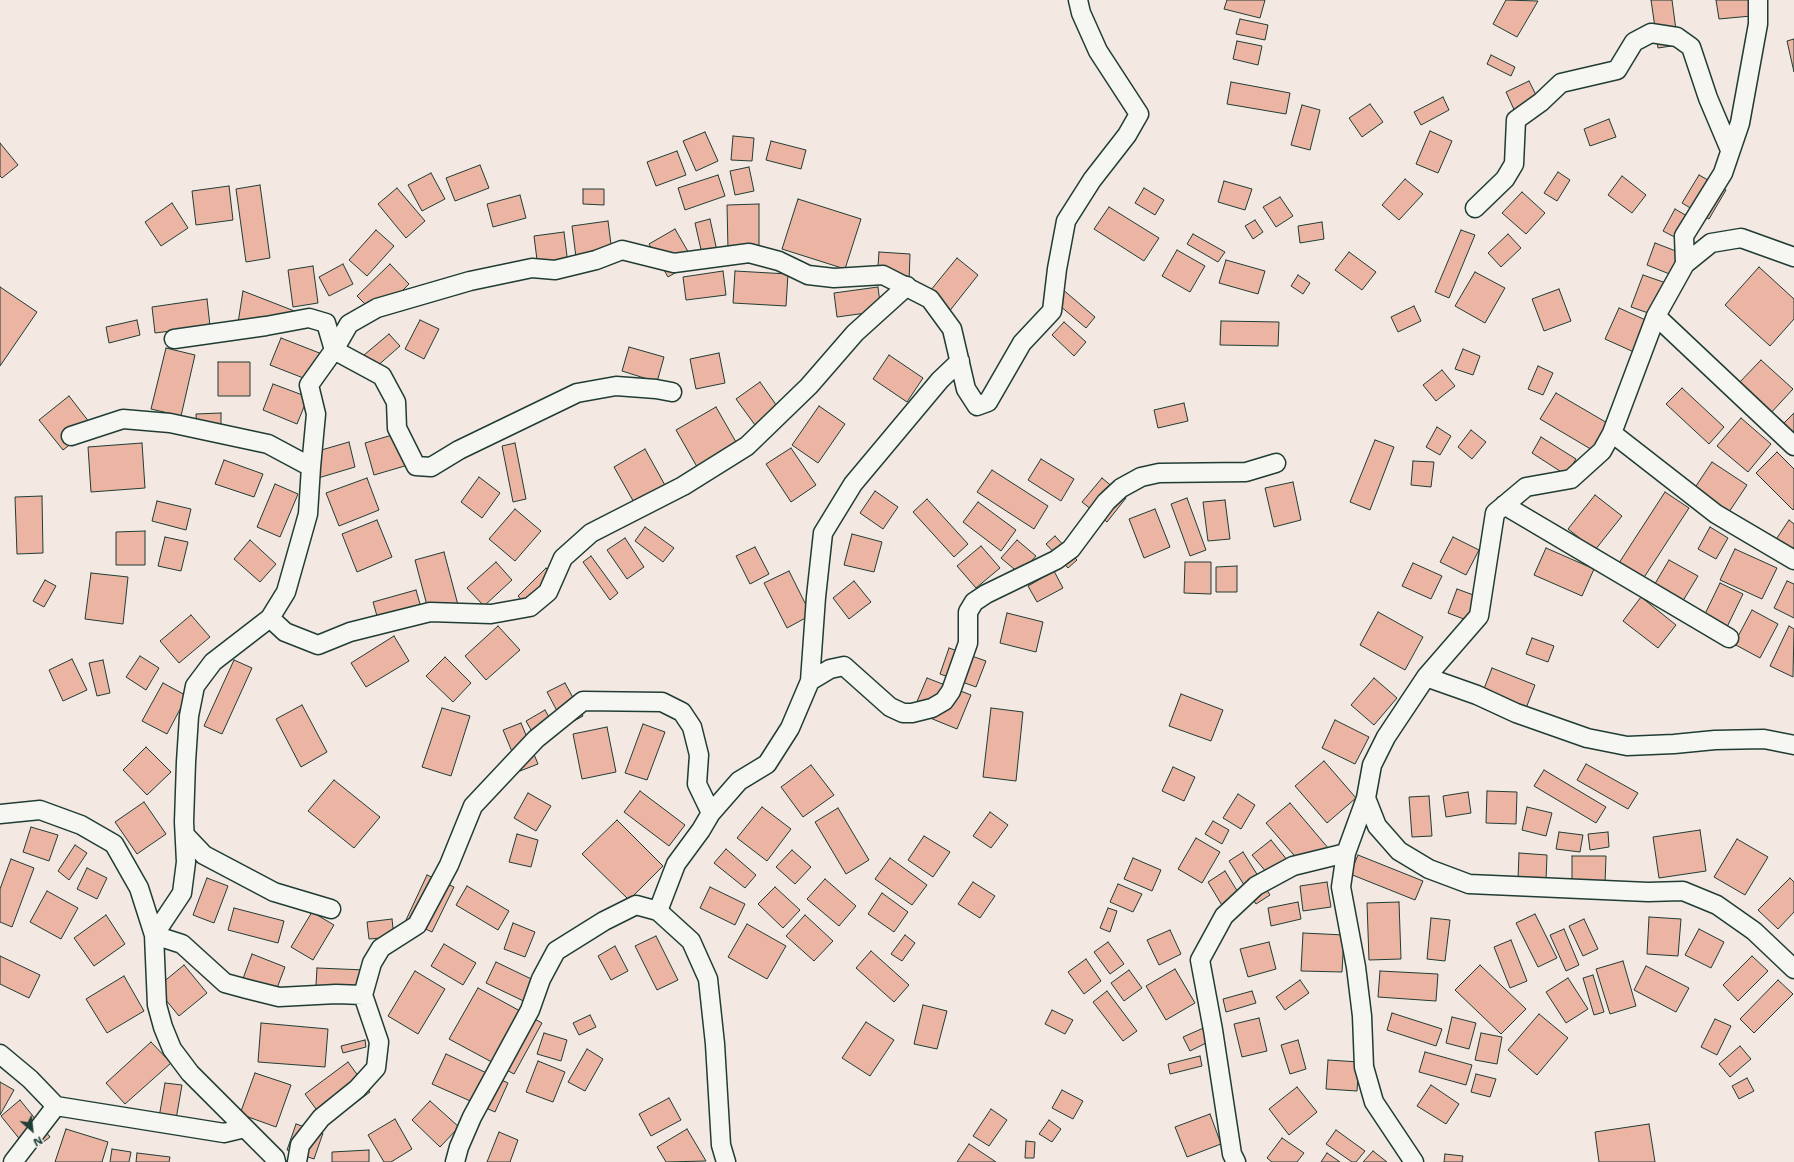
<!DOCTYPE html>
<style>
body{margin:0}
#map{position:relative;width:1794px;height:1162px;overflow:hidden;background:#f4e9e2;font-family:"Shantell Sans",sans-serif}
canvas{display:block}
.north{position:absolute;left:12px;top:1110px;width:40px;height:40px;-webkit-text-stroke:3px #f6f6f2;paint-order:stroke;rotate:152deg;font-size:11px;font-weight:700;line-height:16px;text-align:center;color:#1f3d34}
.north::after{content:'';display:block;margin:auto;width:14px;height:18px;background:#1f3d34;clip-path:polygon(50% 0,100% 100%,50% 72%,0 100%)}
</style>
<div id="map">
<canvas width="1794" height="1162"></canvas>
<div class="north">N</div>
</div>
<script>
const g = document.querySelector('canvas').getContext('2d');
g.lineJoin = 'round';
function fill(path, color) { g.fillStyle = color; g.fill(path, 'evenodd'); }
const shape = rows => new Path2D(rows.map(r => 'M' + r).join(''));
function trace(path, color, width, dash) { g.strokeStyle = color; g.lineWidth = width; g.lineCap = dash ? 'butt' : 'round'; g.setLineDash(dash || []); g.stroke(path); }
const building = shape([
 [1227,0,1265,0,1260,18,1224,9,1227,0],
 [1506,0,1538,1,1517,37,1493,24,1506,0],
 [1651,0,1672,0,1678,45,1658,48,1651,0],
 [1716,0,1749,0,1751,16,1719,19,1716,0],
 [1240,19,1268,25,1265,40,1236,34,1240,19],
 [1794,39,1794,72,1787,41,1794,39],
 [1237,41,1262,46,1258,65,1233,59,1237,41],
 [1491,55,1515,67,1511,76,1487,64,1491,55],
 [1529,81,1540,103,1516,114,1506,92,1529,81],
 [1231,82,1290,93,1286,114,1227,104,1231,82],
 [1443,97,1449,110,1421,125,1414,112,1443,97],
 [1370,104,1383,122,1362,137,1349,118,1370,104],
 [1302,105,1320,110,1310,150,1291,145,1302,105],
 [1609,119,1616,137,1590,146,1584,129,1609,119],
 [1430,131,1452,141,1438,173,1416,164,1430,131],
 [705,132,718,161,696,171,683,141,705,132],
 [733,136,754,138,752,161,731,160,733,136],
 [771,141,806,150,801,169,766,160,771,141],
 [0,143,18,165,2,178,0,176,0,143],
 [677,151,686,175,656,186,647,162,677,151],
 [480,165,489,188,455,201,446,178,480,165],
 [749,167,754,191,735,195,730,171,749,167],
 [1558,172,1570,180,1557,201,1544,193,1558,172],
 [431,173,445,199,422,211,408,185,431,173],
 [718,175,725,196,685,210,678,188,718,175],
 [1699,175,1726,190,1709,219,1682,203,1699,175],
 [1622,176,1646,195,1632,213,1608,195,1622,176],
 [1405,179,1423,194,1399,220,1382,205,1405,179],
 [1224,181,1252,189,1245,210,1218,202,1224,181],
 [260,185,270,258,246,262,236,189,260,185],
 [229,186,233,220,196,225,192,191,229,186],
 [397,188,425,221,406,238,378,204,397,188],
 [1144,188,1164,200,1155,215,1135,203,1144,188],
 [583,189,604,189,604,205,583,204,583,189],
 [1522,192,1545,213,1526,234,1502,213,1522,192],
 [520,195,526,218,493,227,487,204,520,195],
 [1280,197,1293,216,1276,227,1263,207,1280,197],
 [798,199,861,219,845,269,782,249,798,199],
 [172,203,188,228,161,246,145,222,172,203],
 [759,204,759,249,728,250,727,205,759,204],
 [1109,207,1159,238,1144,261,1094,229,1109,207],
 [1675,209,1699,223,1688,244,1663,231,1675,209],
 [710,219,717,251,702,254,695,223,710,219],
 [1255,220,1263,232,1253,239,1245,226,1255,220],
 [608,221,613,260,577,265,572,226,608,221],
 [1322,222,1324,239,1300,243,1298,226,1322,222],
 [675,229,694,262,668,277,649,244,675,229],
 [376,230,394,246,367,276,349,260,376,230],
 [1461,230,1475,235,1449,298,1435,292,1461,230],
 [564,232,569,272,539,276,534,236,564,232],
 [1193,234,1225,252,1218,262,1187,244,1193,234],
 [1508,234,1521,248,1501,267,1488,253,1508,234],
 [1655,243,1681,253,1672,275,1647,265,1655,243],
 [1177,250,1205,266,1190,292,1162,276,1177,250],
 [879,252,910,254,909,282,877,280,879,252],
 [1349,252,1376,272,1362,290,1335,270,1349,252],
 [957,258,978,275,948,313,926,296,957,258],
 [1226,260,1265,271,1258,294,1219,283,1226,260],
 [343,264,353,284,329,296,319,277,343,264],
 [390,264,409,284,377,316,357,296,390,264],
 [313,266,318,303,293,307,288,270,313,266],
 [1759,267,1794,299,1794,319,1770,346,1725,305,1759,267],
 [723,271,726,295,686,300,683,277,723,271],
 [735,271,788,274,786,306,733,303,735,271],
 [1475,272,1505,288,1485,323,1455,306,1475,272],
 [1298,275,1310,283,1303,294,1291,286,1298,275],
 [1643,275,1666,283,1654,315,1631,307,1643,275],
 [0,287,37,312,0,366,0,287],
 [878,287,881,311,837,317,834,293,878,287],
 [1061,288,1095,317,1086,328,1052,299,1061,288],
 [1559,289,1571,321,1544,331,1532,299,1559,289],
 [243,291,297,312,238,323,243,291],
 [207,299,210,326,155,333,152,307,207,299],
 [1414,306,1421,321,1398,332,1391,317,1414,306],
 [1619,308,1650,322,1636,353,1605,339,1619,308],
 [137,320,140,335,109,343,106,327,137,320],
 [420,320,439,329,424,359,405,349,420,320],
 [1221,321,1279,322,1278,346,1220,345,1221,321],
 [1064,322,1086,342,1074,356,1052,335,1064,322],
 [389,334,400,346,375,368,364,355,389,334],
 [281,338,322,354,311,381,270,365,281,338],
 [629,347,664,357,657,382,622,371,629,347],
 [166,348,195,355,181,416,151,409,166,348],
 [1463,349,1480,356,1473,375,1455,369,1463,349],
 [719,353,725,383,696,389,690,359,719,353],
 [889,355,923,378,907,402,873,379,889,355],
 [1761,360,1793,389,1769,415,1737,385,1761,360],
 [218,362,250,362,250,396,218,396,218,362],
 [1538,366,1553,373,1543,395,1528,389,1538,366],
 [1442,370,1455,386,1436,401,1423,385,1442,370],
 [760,382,779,409,755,425,736,399,760,382],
 [273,384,308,397,297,424,263,410,273,384],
 [1682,388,1724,427,1709,444,1666,404,1682,388],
 [1556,393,1609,424,1594,451,1540,419,1556,393],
 [69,396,93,427,63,450,39,420,69,396],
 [1184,403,1188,421,1158,428,1154,410,1184,403],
 [819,406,845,424,818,463,792,445,819,406],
 [716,407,740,449,700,472,676,430,716,407],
 [221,413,221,433,197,433,196,414,221,413],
 [1794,413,1794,436,1783,424,1794,413],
 [1741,418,1771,444,1748,472,1717,446,1741,418],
 [1437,427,1451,436,1440,455,1426,447,1437,427],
 [1471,430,1486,442,1472,459,1458,447,1471,430],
 [399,433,408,465,374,475,365,443,399,433],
 [1541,437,1576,459,1566,475,1532,453,1541,437],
 [1375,440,1394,447,1370,510,1350,502,1375,440],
 [349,442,355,467,318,478,311,453,349,442],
 [142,443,145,488,91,492,88,447,142,443],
 [515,443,526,499,513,502,502,446,515,443],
 [791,448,816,485,791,502,766,464,791,448],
 [645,449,671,496,640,513,614,467,645,449],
 [1777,452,1794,469,1794,508,1793,510,1756,473,1777,452],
 [1041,459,1074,479,1061,501,1028,480,1041,459],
 [224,460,263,474,254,497,215,484,224,460],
 [1413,461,1434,462,1431,487,1411,485,1413,461],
 [1712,462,1747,485,1729,512,1694,489,1712,462],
 [992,470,1048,506,1034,529,977,492,992,470],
 [479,477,500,493,482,518,461,502,479,477],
 [367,478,379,510,339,526,326,493,367,478],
 [1102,478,1126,498,1107,522,1082,502,1102,478],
 [1293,482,1301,520,1274,527,1265,488,1293,482],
 [275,484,298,494,280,537,257,527,275,484],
 [875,491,898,507,883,529,860,513,875,491],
 [1665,492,1689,508,1643,579,1619,563,1665,492],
 [1595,495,1622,516,1595,550,1568,529,1595,495],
 [42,496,43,553,17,554,15,497,42,496],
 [1187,498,1206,550,1190,556,1171,504,1187,498],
 [927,499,968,544,954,557,913,512,927,499],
 [1225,500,1230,539,1208,541,1203,502,1225,500],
 [157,501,191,509,186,530,152,521,157,501],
 [978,502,1016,530,1001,551,963,522,978,502],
 [515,509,541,531,515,561,489,539,515,509],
 [1155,509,1170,547,1144,558,1129,519,1155,509],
 [377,520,392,557,357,572,342,534,377,520],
 [1789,520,1794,524,1794,557,1773,544,1789,520],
 [645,527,674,548,663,562,635,541,645,527],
 [1710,527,1728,538,1716,559,1698,549,1710,527],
 [145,531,145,565,116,565,116,532,145,531],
 [852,534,882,542,874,572,844,565,852,534],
 [1055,536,1077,560,1068,568,1046,544,1055,536],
 [165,537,188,542,181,571,158,566,165,537],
 [1453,537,1479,550,1466,575,1440,562,1453,537],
 [625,538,644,567,627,579,607,550,625,538],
 [250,540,276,564,260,582,234,559,250,540],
 [1017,540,1036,556,1020,574,1001,558,1017,540],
 [981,546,1000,568,976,588,957,566,981,546],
 [755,547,769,574,750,584,736,556,755,547],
 [1546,548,1594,569,1582,596,1534,575,1546,548],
 [1735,549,1777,568,1762,599,1720,580,1735,549],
 [444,552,458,605,429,613,415,560,444,552],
 [591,556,618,593,610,600,583,562,591,556],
 [1669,560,1698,576,1681,604,1653,587,1669,560],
 [496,562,512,580,484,606,467,588,496,562],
 [1185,562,1211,562,1211,594,1184,593,1185,562],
 [1413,563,1442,576,1431,599,1402,586,1413,563],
 [1237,566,1237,592,1216,592,1216,567,1237,566],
 [546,568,560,582,531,610,518,596,546,568],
 [789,571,811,615,787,628,764,583,789,571],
 [1054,571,1063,588,1037,602,1028,586,1054,571],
 [91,573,128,577,123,624,85,619,91,573],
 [45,580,56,586,44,607,33,601,45,580],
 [854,581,871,602,849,619,833,598,854,581],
 [1787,581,1794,584,1794,618,1774,608,1787,581],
 [1720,583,1743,594,1726,629,1703,618,1720,583],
 [1457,589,1479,597,1469,621,1448,613,1457,589],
 [416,590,422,611,379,623,373,602,416,590],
 [1641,597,1676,625,1658,648,1623,621,1641,597],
 [1752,610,1778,624,1760,658,1734,644,1752,610],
 [1378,612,1423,637,1405,670,1360,645,1378,612],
 [1007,613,1043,622,1036,652,1000,643,1007,613],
 [191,615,210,637,179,663,160,641,191,615],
 [498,626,520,650,486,680,465,656,498,626],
 [1789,626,1794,629,1793,677,1770,666,1789,626],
 [394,636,409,661,366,687,351,663,394,636],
 [1532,638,1554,646,1548,662,1526,654,1532,638],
 [949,648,986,661,976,687,940,674,949,648],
 [140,656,159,668,146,690,126,677,140,656],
 [445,657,471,683,453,702,426,676,445,657],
 [72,659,87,690,63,701,49,670,72,659],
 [103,660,110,693,97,696,89,663,103,660],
 [234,660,252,668,222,734,204,726,234,660],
 [1492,668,1535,685,1525,711,1482,694,1492,668],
 [927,678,971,695,957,729,913,711,927,678],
 [1374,678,1397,698,1374,725,1351,705,1374,678],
 [163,683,187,696,167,734,142,721,163,683],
 [565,683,583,716,565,726,547,692,565,683],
 [1181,694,1223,710,1211,741,1169,726,1181,694],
 [302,705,327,752,301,767,276,719,302,705],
 [442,708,470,716,451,776,422,767,442,708],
 [991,708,1023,712,1016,781,983,777,991,708],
 [545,710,558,733,539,744,526,721,545,710],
 [1335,720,1369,737,1355,764,1322,748,1335,720],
 [521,723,538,764,520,771,503,730,521,723],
 [643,724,665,732,647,780,625,773,643,724],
 [607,727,616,772,582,779,573,734,607,727],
 [146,747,171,772,147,795,123,770,146,747],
 [1324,761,1356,798,1327,823,1295,786,1324,761],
 [1586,764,1638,793,1628,809,1577,780,1586,764],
 [811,765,834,795,803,817,781,787,811,765],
 [1173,767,1195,777,1184,801,1162,791,1173,767],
 [1544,770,1606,807,1596,823,1534,786,1544,770],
 [334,780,380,817,354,848,308,811,334,780],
 [640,791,685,825,669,846,624,812,640,791],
 [1487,791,1517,792,1516,824,1486,823,1487,791],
 [1468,792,1471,813,1446,817,1443,796,1468,792],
 [528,793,551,806,536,831,514,818,528,793],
 [1238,794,1255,805,1241,829,1223,818,1238,794],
 [1429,796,1432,836,1412,837,1409,797,1429,796],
 [144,802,166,834,137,854,115,822,144,802],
 [1290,803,1329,849,1306,869,1266,823,1290,803],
 [762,807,791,829,767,861,737,838,762,807],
 [1527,807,1552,813,1546,836,1522,830,1527,807],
 [838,808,869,860,846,874,815,822,838,808],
 [990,812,1008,825,991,848,973,836,990,812],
 [617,820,663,866,629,900,582,854,617,820],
 [1213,821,1229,830,1222,844,1205,834,1213,821],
 [31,827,58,835,49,861,23,852,31,827],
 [1700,830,1706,871,1659,878,1653,837,1700,830],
 [1559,832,1583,835,1580,852,1556,849,1559,832],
 [1608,832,1609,847,1590,850,1588,834,1608,832],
 [517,834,538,840,531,867,509,862,517,834],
 [924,836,950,852,933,877,908,860,924,836],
 [1196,838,1220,852,1202,883,1178,869,1196,838],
 [1737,839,1768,857,1745,895,1714,877,1737,839],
 [1271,840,1296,871,1277,885,1252,855,1271,840],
 [75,845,87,853,69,880,58,871,75,845],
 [726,849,756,875,745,888,714,863,726,849],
 [792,850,811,867,795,884,776,867,792,850],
 [1243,852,1270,895,1256,904,1229,861,1243,852],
 [1519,853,1547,855,1546,880,1518,879,1519,853],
 [1358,855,1423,881,1415,900,1350,874,1358,855],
 [1572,856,1606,856,1605,884,1572,884,1572,856],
 [890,858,927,885,912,905,875,879,890,858],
 [1133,858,1161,870,1152,891,1124,879,1133,858],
 [11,859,34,868,12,927,0,922,0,889,11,859],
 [87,868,107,878,97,899,77,889,87,868],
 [1225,871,1244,902,1226,912,1208,882,1225,871],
 [427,875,454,887,432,932,406,920,427,875],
 [207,878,228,886,214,923,193,915,207,878],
 [1790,878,1794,882,1794,912,1778,929,1758,910,1790,878],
 [825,879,856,906,839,926,807,899,825,879],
 [973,882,995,896,980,918,958,904,973,882],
 [1327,882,1331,907,1303,911,1300,886,1327,882],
 [1118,884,1142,894,1133,912,1110,902,1118,884],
 [467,886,509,911,498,930,456,905,467,886],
 [710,887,745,904,735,925,700,908,710,887],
 [775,887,800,910,783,928,758,904,775,887],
 [47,891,78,908,61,939,30,922,47,891],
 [882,893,908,912,894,932,868,914,882,893],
 [1298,902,1301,919,1271,926,1268,908,1298,902],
 [1399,902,1401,959,1369,960,1367,903,1399,902],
 [234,908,284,921,278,943,228,930,234,908],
 [1108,908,1117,911,1110,932,1100,928,1108,908],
 [312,912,334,925,313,960,291,947,312,912],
 [1535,914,1557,958,1538,967,1516,923,1535,914],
 [106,915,125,944,94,966,74,938,106,915],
 [805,915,833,941,814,961,786,936,805,915],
 [1649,917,1681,919,1678,956,1647,954,1649,917],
 [1431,918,1450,920,1445,961,1427,959,1431,918],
 [392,919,394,937,369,939,367,922,392,919],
 [1584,919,1598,949,1583,956,1569,926,1584,919],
 [513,923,535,932,525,957,504,949,513,923],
 [747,924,786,946,767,979,728,957,747,924],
 [1564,929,1579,965,1566,971,1550,935,1564,929],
 [1699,929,1724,942,1711,968,1685,955,1699,929],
 [1170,930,1181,954,1159,965,1147,940,1170,930],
 [1303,933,1344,935,1342,972,1301,971,1303,933],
 [905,935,915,943,902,961,891,954,905,935],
 [656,936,678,980,657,990,635,946,656,936],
 [1511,940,1527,981,1510,988,1494,947,1511,940],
 [1108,942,1124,964,1110,974,1094,952,1108,942],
 [1269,942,1276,969,1248,977,1240,949,1269,942],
 [444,944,476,963,463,985,431,966,444,944],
 [615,946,628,971,611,980,598,956,615,946],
 [871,951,909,985,894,1002,856,968,871,951],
 [252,954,285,967,274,996,241,984,252,954],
 [0,956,40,975,29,998,0,984,0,956],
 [1752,956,1768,971,1738,1001,1723,985,1752,956],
 [1086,959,1101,981,1084,994,1068,972,1086,959],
 [1623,961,1636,1006,1610,1014,1596,969,1623,961],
 [496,962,548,987,538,1008,486,983,496,962],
 [184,965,207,993,179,1016,156,988,184,965],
 [1480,965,1526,1009,1501,1034,1455,990,1480,965],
 [1646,966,1689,988,1676,1012,1634,990,1646,966],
 [317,968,365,970,363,1004,315,1002,317,968],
 [1175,969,1195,1003,1166,1020,1146,986,1175,969],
 [1129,970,1142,988,1124,1001,1111,983,1129,970],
 [415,971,445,989,418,1034,388,1016,415,971],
 [1380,971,1438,974,1436,1001,1378,997,1380,971],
 [1593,975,1604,1012,1594,1015,1583,978,1593,975],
 [124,976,144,1011,107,1033,86,999,124,976],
 [1568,978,1588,1009,1566,1023,1546,992,1568,978],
 [1300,980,1309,993,1285,1010,1276,997,1300,980],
 [1778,980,1793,994,1754,1033,1740,1019,1778,980],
 [478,988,542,1023,514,1074,449,1039,478,988],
 [1107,991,1137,1031,1123,1041,1093,1002,1107,991],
 [1252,991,1256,1003,1226,1012,1223,999,1252,991],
 [923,1005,947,1011,937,1049,914,1044,923,1005],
 [1052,1010,1073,1020,1065,1034,1045,1024,1052,1010],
 [1392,1013,1442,1029,1436,1046,1387,1030,1392,1013],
 [1539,1014,1568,1038,1537,1075,1508,1050,1539,1014],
 [590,1015,596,1027,579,1035,573,1023,590,1015],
 [1452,1017,1476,1023,1469,1049,1446,1043,1452,1017],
 [1259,1018,1267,1051,1242,1057,1234,1024,1259,1018],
 [1715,1019,1731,1026,1717,1055,1701,1047,1715,1019],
 [866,1022,894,1040,870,1076,842,1058,866,1022],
 [261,1023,328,1029,325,1067,258,1062,261,1023],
 [1208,1026,1214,1039,1190,1051,1183,1037,1208,1026],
 [544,1033,567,1040,561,1061,537,1054,544,1033],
 [1481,1033,1502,1037,1497,1064,1475,1060,1481,1033],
 [365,1040,366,1047,343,1053,341,1046,365,1040],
 [1298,1040,1306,1069,1290,1074,1281,1045,1298,1040],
 [151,1042,171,1063,125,1104,106,1083,151,1042],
 [1740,1046,1751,1059,1730,1077,1719,1064,1740,1046],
 [587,1049,603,1059,585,1091,568,1082,587,1049],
 [1425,1052,1472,1065,1466,1085,1419,1072,1425,1052],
 [446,1054,508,1083,495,1112,432,1084,446,1054],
 [1200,1056,1202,1066,1170,1074,1168,1064,1200,1056],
 [1328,1060,1359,1062,1357,1091,1326,1089,1328,1060],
 [538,1061,565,1072,553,1102,526,1092,538,1061],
 [348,1062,370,1092,327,1124,305,1094,348,1062],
 [255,1073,291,1085,276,1127,240,1114,255,1073],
 [1476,1074,1496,1079,1490,1097,1471,1092,1476,1074],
 [1747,1078,1754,1091,1739,1099,1732,1086,1747,1078],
 [0,1082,14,1090,0,1115,0,1082],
 [165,1083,182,1085,175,1125,158,1123,165,1083],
 [1431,1085,1459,1104,1446,1124,1417,1106,1431,1085],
 [1297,1087,1317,1112,1289,1135,1269,1109,1297,1087],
 [1062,1090,1083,1101,1073,1119,1052,1108,1062,1090],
 [669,1098,681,1120,651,1136,639,1114,669,1098],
 [20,1100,50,1137,30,1152,1,1116,20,1100],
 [430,1101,459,1127,440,1147,412,1120,430,1101],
 [991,1109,1007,1120,989,1146,973,1136,991,1109],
 [1210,1114,1221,1144,1187,1157,1175,1127,1210,1114],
 [395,1119,412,1149,391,1162,384,1162,368,1135,395,1119],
 [1049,1120,1061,1129,1052,1142,1039,1134,1049,1120],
 [296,1124,323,1133,314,1159,287,1150,296,1124],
 [1649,1124,1655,1162,1599,1162,1595,1132,1649,1124],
 [66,1129,108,1142,102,1162,55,1162,66,1129],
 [687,1129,706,1161,666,1162,657,1147,687,1129],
 [1336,1130,1365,1151,1356,1162,1352,1162,1326,1144,1336,1130],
 [499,1132,518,1140,510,1162,487,1162,499,1132],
 [1282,1138,1304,1153,1297,1162,1272,1162,1267,1158,1282,1138],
 [1026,1141,1035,1142,1034,1158,1025,1158,1026,1141],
 [969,1144,996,1162,957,1162,969,1144],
 [112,1149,131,1152,129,1162,110,1162,112,1149],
 [369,1150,369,1162,332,1162,332,1152,369,1150],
 [1373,1151,1387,1162,1363,1162,1373,1151],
 [137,1153,170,1157,169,1162,136,1162,137,1153],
 [1327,1153,1340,1162,1321,1162,1327,1153],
 [1445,1154,1463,1156,1462,1162,1444,1162,1445,1154]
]);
const minor = shape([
 [1475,208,1505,179,1514,164,1516,120,1541,102,1561,83,1617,70,1634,42,1651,33,1677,37,1691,47,1708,98,1730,150],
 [1685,264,1684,236,1723,173,1740,123,1758,24,1758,0],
 [1656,316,1794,446],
 [174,339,266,326,309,318,326,323,334,350,309,385,316,414,311,467],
 [672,392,656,389,616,386,577,393,459,450,431,467,416,466,397,428,396,402,382,376,334,350,349,324,377,308,470,281,532,268,555,270,596,260,622,250,674,263,749,253,779,261,808,275,834,278,883,275,930,299,952,329,966,389,977,406,988,402,1022,343,1052,311,1057,269,1066,221,1092,180,1127,135,1139,114,1098,51,1081,13,1078,0],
 [1612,433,1716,514,1794,560],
 [71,436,123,419,170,423,268,444,311,467,308,514,286,592,270,618,213,662,195,686,189,716,186,762,184,822,186,862,182,893,154,935,182,944,225,983,247,989,279,997,336,994,363,995,379,1042,376,1068,357,1089,321,1118,300,1145,297,1162],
 [1504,505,1729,638],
 [270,618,285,632,318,645,350,632,430,612,491,614,530,607,548,592,563,558,591,533,683,486,747,446,809,386,855,333,907,286],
 [1426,677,1477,695,1516,713,1587,738,1627,746,1674,744,1715,740,1764,739,1794,745],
 [810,681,830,669,844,666,890,707,903,713,912,713,932,708,944,701,951,691,968,643,968,612,974,602,986,594,1056,560,1071,549,1106,502,1121,488,1141,477,1159,473,1246,472,1276,463],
 [1366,798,1377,826,1399,851,1429,869,1469,884,1648,892,1683,891,1717,905,1754,931,1794,969],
 [0,814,40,810,81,825,114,844,139,888,154,935,157,1005,163,1027,172,1049,190,1073,275,1158,276,1162],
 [185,835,204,855,274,892,331,909],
 [658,911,676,864,701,830,711,813,739,781,767,764,790,728,810,681,816,597,823,533,853,484,940,380,960,361],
 [363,995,372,963,381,948,417,925,449,865,473,806,536,739,583,701,662,702,682,712,692,727,699,755,697,784,711,813],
 [0,1054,30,1079,56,1106,224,1133,245,1128],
 [13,1162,56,1106],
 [455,1162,459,1147,472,1117,530,1010,541,979,556,951,604,921,636,905,658,911,691,941,708,979,715,1044,721,1145,726,1162],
 [1236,1162,1232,1154,1213,1030,1200,960,1224,916,1256,886,1293,866,1346,853],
 [1414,1162,1374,1102,1364,1067,1362,1016,1356,967,1341,887,1346,853,1366,798,1372,765,1386,737,1426,677,1479,616,1495,513,1526,487,1571,479,1602,451,1612,433,1656,316,1685,264,1711,243,1741,238,1794,257]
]);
fill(building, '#ecb4a3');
trace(building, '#1f3d34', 1);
trace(minor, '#1f3d34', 21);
trace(minor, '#f6f6f2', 18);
</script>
